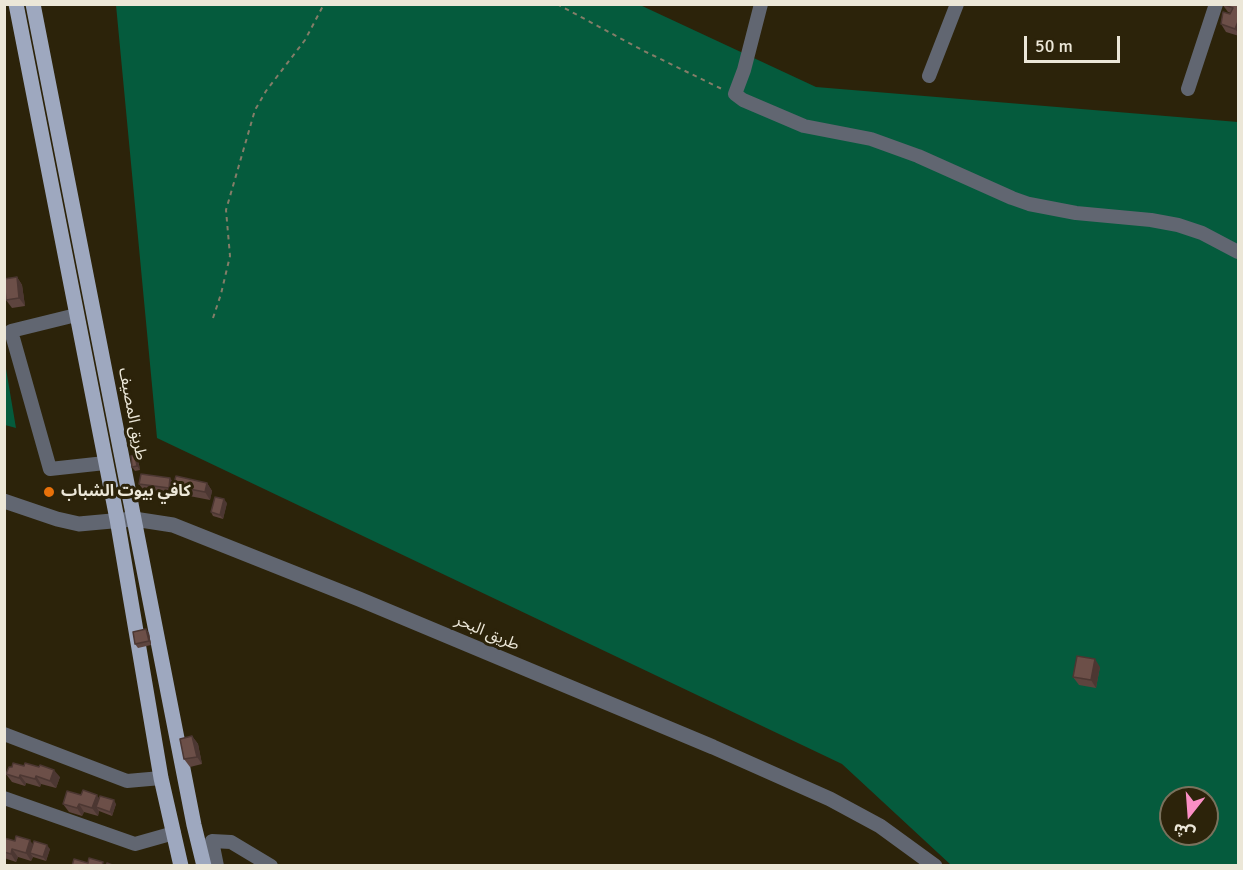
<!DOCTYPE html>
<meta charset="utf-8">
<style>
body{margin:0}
#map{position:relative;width:1243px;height:870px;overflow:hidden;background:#2c230a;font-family:Signika,"Noto Sans Arabic",sans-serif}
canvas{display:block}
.frame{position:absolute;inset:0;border:6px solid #ece7d8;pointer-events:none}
.north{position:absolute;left:1159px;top:786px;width:60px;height:60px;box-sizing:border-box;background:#2c230a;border:2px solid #79715c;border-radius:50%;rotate:197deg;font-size:16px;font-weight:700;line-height:24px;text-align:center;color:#ece7d8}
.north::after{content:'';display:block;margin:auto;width:21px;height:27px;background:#fb8fc5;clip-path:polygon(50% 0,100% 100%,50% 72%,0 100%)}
.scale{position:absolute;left:1024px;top:36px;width:96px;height:27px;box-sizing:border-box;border:3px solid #ece7d8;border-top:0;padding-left:8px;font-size:18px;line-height:21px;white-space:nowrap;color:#ece7d8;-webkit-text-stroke:4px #2c230a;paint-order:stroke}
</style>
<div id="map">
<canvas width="1243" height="870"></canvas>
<div class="frame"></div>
<div class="north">ش</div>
<div class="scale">50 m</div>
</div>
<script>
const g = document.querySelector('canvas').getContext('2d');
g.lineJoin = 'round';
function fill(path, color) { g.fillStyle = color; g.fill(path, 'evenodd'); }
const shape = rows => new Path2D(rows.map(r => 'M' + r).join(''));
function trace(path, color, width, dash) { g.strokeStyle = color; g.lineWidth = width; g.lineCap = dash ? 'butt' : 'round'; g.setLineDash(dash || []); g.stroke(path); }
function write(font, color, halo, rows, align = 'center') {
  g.font = font + ' Signika,"Noto Sans Arabic",sans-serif'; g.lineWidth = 6; g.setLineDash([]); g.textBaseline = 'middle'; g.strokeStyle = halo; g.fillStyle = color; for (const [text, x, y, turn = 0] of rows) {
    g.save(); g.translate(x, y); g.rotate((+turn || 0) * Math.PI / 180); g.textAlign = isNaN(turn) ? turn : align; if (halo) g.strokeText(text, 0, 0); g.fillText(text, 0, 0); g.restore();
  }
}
const green = shape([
 [116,5,640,5,816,87,1238,122,1238,865,951,865,842,764,157,438],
 [1171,798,1207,798,1207,834,1171,834],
 [4,363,5,363,16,428,5,425]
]);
const path = shape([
 [557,4,642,50,724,90],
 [213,318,221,294,230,256,226,210,255,110,266,91,305,40,324,4]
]);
const minor = shape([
 [761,4,744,70,735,94,743,100,804,126,871,139,918,156,1012,198,1029,204,1076,213,1151,220,1178,225,1202,233,1238,252],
 [929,76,957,4],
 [1188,89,1216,4],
 [76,315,11,331,50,469,105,463],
 [4,734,127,781,161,778],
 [4,798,135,844,174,833],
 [217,866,212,841,231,842,271,866]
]);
const tertiary = shape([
 [4,501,57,519,79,524,134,519,173,525,359,599,713,747,830,799,880,826,935,866]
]);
const primary = shape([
 [16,4,117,519,161,778,181,866],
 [33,4,194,825,204,866]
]);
const wall = shape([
 [1222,4,1239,4,1239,36,1226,32,1221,24,1231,13,1228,12],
 [17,277,22,285,25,306,12,308,6,300],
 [135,455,138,459,140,470,135,471,132,467],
 [207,483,212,491,210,500,179,494,175,489,175,496,145,492,139,484],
 [227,503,223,519,213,516,211,512],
 [149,633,151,645,138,648,135,644],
 [1100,667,1096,688,1079,685,1073,677],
 [192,736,198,744,202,764,190,767,184,759],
 [6,774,60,777,56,788,41,784,40,787,26,783,25,786,12,782],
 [81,795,99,799,116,804,112,816,99,811,98,816,84,812,82,816,69,812,63,804],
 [4,838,50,849,46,861,33,857,31,861,18,857,16,862,4,858]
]);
const shadedWall = shape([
 [1239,19,1239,34,1235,29],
 [17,277,22,285,25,306,19,298],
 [135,455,138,459,140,470,137,466],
 [170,478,176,486,173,486,175,489,175,496,169,488],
 [207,483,212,491,210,500,205,492],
 [224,499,227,503,223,519,220,515],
 [146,629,149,633,151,645,149,641],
 [1095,659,1100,667,1096,688,1091,680],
 [192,736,198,744,202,764,197,757],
 [54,770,60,777,56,788,50,781],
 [20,775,26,783,25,786,19,778],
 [36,776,41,784,40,787,35,779],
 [97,795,102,803,96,807,99,811,98,816,92,808],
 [114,800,116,804,112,816,110,812],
 [79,804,84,812,82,816,77,808],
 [30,840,35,848,30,853,33,857,31,861,26,853],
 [47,845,50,849,46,861,43,857],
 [12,849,18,857,16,862,11,854]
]);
const building = shape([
 [1222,4,1239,4,1239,19,1235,29,1221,24,1223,12,1230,14,1233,8,1222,4],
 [17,277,19,298,6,300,4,279,17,277],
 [135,455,137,466,132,467,131,456,135,455],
 [141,474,170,478,169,488,139,484,141,474],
 [176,476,207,483,205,492,173,486,176,476],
 [215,497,224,499,220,515,211,512,215,497],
 [146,629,149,641,135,644,133,632,146,629],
 [1077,656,1095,659,1091,680,1073,677,1077,656],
 [192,736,197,757,184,759,180,739,192,736],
 [13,763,24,766,25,763,39,767,40,765,54,770,50,781,36,776,35,779,20,775,19,778,6,774,9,767,12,767,13,763],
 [83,790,97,795,92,808,79,804,77,808,63,804,67,791,81,795,83,790],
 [100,796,114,800,110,812,96,807,100,796],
 [16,836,30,840,26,853,12,849,11,854,4,852,4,838,15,841,16,836],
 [34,841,47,845,43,857,30,853,34,841],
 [89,858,103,862,102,866,72,866,74,859,88,863,89,858],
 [107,863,115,866,106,866,107,863]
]);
const markers = [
 [49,492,6,"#e8710a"]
];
const streetNames = [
 ["طريق المصيف",132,414,79],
 ["طريق البحر",487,633,23]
];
const poiNames = [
 ["كافي بيوت الشباب",61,492]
];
fill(green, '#055b3d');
trace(path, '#847d68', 2, [4.5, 4.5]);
trace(minor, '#616671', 14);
trace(tertiary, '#616671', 15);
trace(primary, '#9ea8bf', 15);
fill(wall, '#5d443e');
fill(shadedWall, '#4c3732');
fill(building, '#6c4f48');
trace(building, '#4c3732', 1.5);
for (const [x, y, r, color] of markers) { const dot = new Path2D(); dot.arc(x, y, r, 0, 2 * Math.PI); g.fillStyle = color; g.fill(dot); trace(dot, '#2c230a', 2); }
write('16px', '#ece7d8', '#2c230a', streetNames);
write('bold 16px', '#ece7d8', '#2c230a', poiNames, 'left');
</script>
